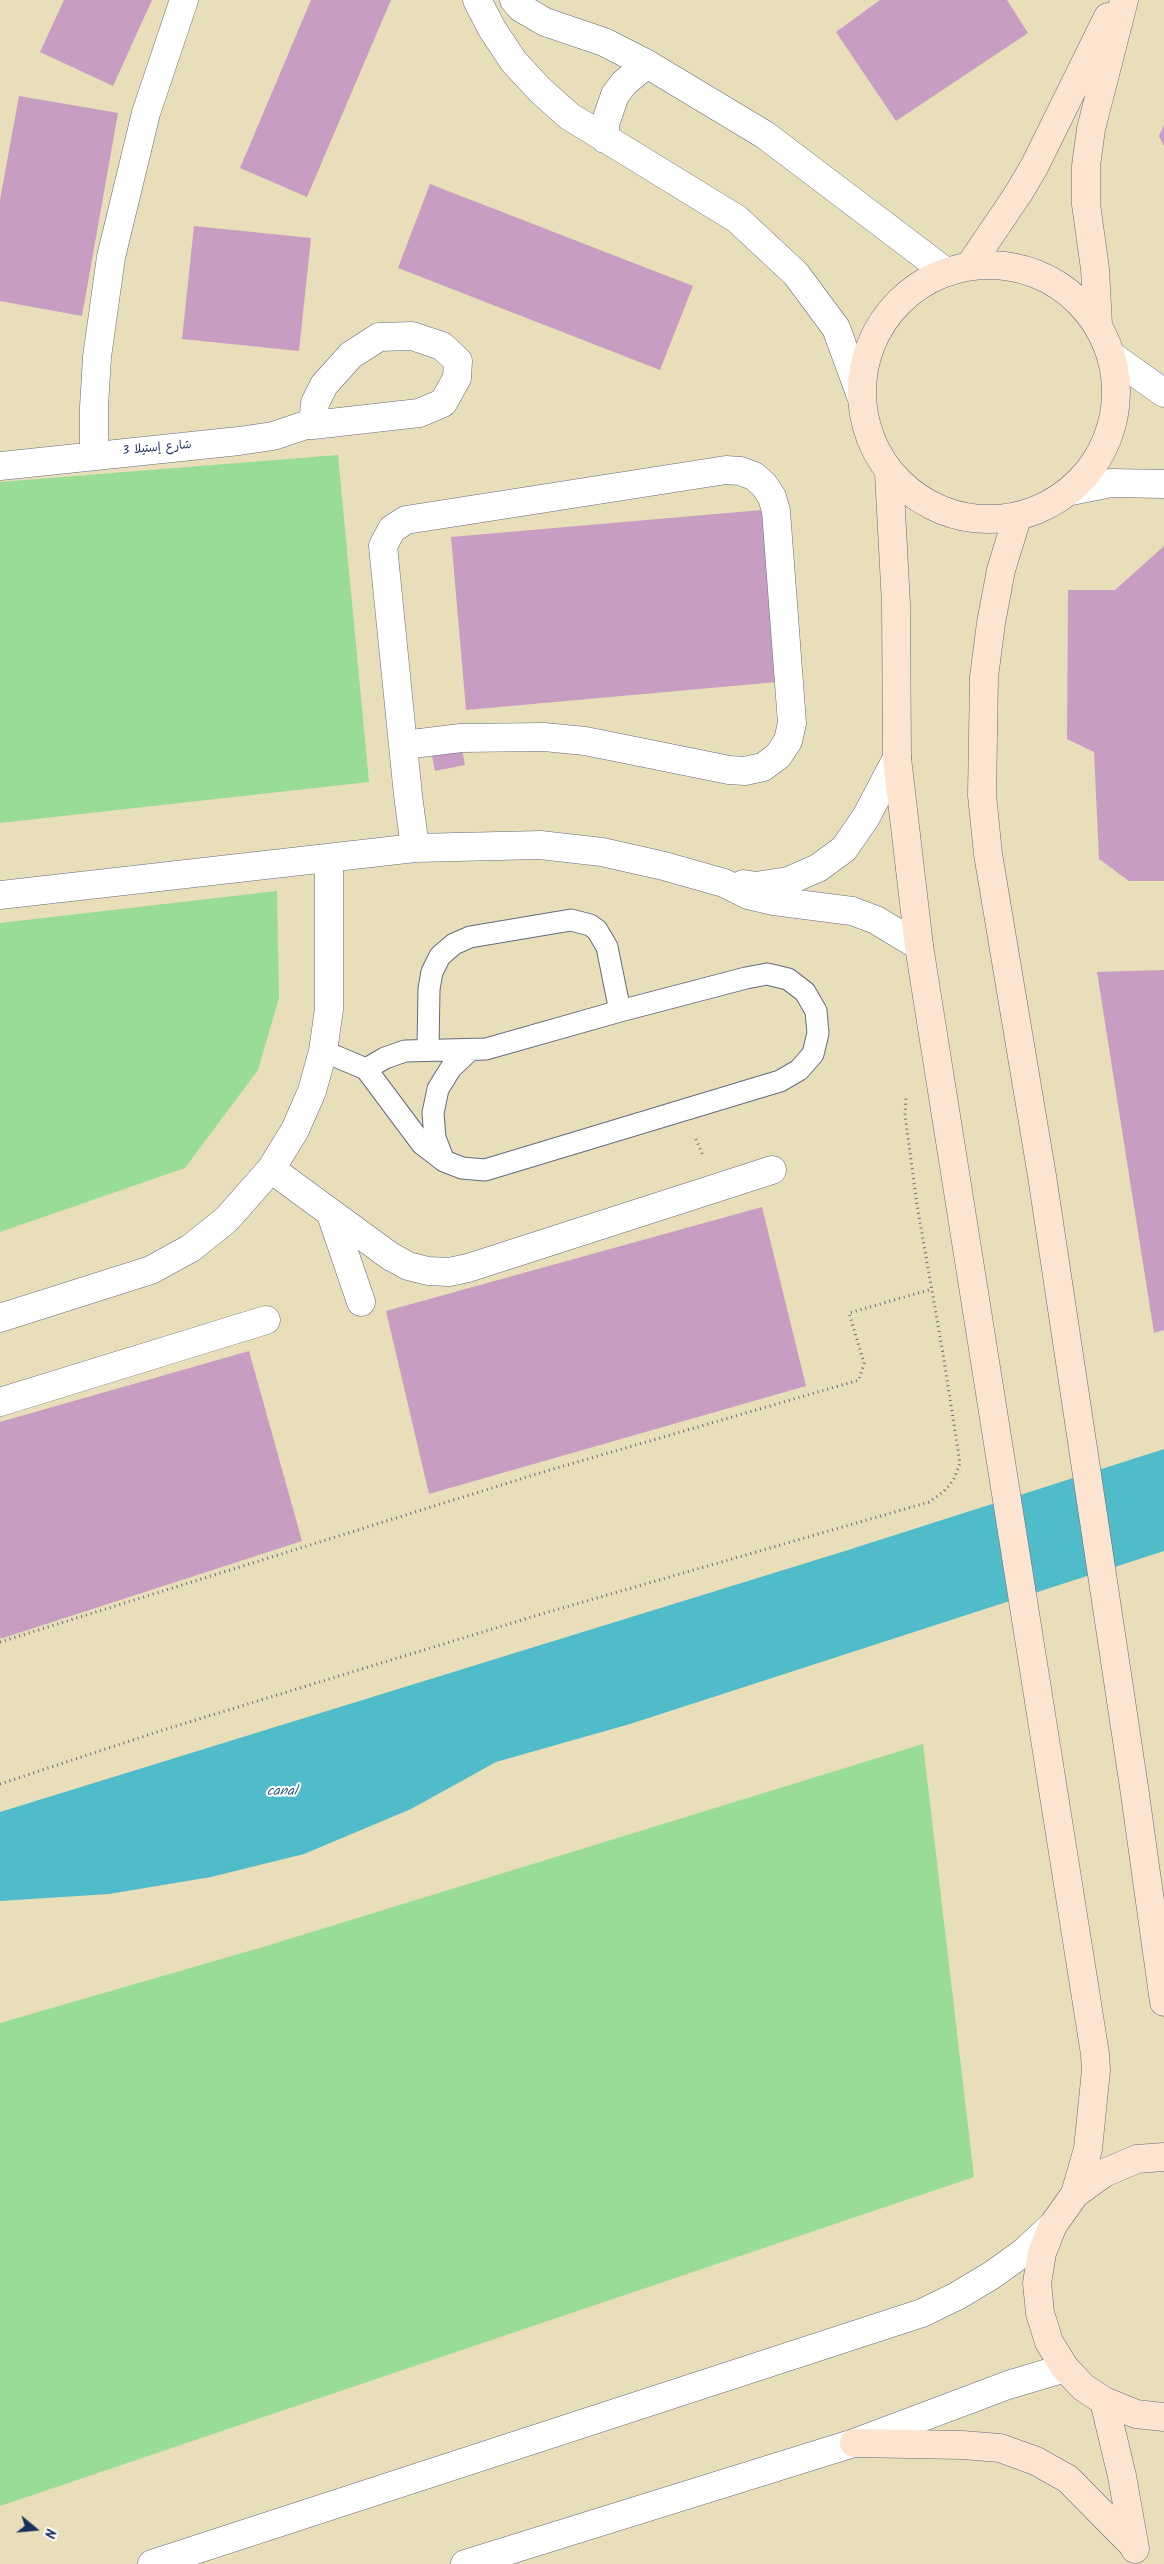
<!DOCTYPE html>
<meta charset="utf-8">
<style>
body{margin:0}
#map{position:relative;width:1164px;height:2564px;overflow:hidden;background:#e8deb9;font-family:Kalam,sans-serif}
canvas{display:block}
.north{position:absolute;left:10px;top:2504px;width:50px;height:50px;-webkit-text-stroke:4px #fff;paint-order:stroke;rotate:107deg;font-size:14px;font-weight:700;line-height:20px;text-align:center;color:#1b2f5e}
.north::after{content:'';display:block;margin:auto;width:18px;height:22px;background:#1b2f5e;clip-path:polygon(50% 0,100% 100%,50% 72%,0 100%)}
</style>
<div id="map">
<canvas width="1164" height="2564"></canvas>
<div class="north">N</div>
</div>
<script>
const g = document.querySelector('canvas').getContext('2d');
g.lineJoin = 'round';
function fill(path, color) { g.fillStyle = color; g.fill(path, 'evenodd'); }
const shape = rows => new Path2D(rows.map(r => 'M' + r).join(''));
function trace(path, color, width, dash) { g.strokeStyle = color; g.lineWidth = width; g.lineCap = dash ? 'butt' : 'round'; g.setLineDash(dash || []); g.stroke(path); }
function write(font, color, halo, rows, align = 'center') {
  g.font = font + ' Kalam,"Playpen Sans Arabic",sans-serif'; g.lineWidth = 4; g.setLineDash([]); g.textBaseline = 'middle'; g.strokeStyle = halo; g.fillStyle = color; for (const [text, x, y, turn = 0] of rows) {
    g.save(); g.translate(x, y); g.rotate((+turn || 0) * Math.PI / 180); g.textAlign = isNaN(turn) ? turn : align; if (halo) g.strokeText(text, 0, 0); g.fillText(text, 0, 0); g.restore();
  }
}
const green = shape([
 [338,455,369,782,0,823,0,482],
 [277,891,279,998,258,1070,185,1168,0,1232,0,923],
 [923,1744,974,2177,0,2506,0,2023,263,1947]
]);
const water = shape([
 [1164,1449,1164,1551,630,1724,496,1762,411,1809,304,1854,211,1877,109,1894,0,1901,0,1812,845,1551]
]);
const building = shape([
 [64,0,152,0,113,86,40,52],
 [311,0,391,0,307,197,240,168],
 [880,0,1007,0,1028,33,896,121,836,32],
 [19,96,118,113,82,316,0,301,0,200],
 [1164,125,1164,146,1159,136],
 [430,184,693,286,660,370,398,268],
 [194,226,311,238,299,351,182,339],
 [762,510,777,682,466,710,451,537],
 [1164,546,1164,881,1129,881,1099,859,1094,752,1067,739,1068,590,1115,590],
 [460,739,465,765,435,771,430,746],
 [1164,970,1164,1330,1154,1333,1097,972],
 [762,1207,806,1386,429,1494,386,1311],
 [249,1351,302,1541,0,1639,0,1422]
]);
const path = shape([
 [696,1139,703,1156],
 [0,1642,543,1472,859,1380,864,1363,849,1313,932,1289],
 [0,1784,163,1730,538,1615,929,1502,943,1492,953,1481,960,1463,943,1354,917,1205,905,1115,906,1096]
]);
const service = shape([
 [428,1050,429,989,432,972,440,956,454,944,470,937,571,920,590,925,597,930,607,947,620,1011],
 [323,1051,366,1069,422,1144,444,1161,462,1168,485,1170,780,1081,799,1070,813,1054,818,1033,816,1011,805,992,788,979,767,974,746,978,620,1011,486,1049,405,1051,385,1058,366,1069],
 [444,1161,435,1138,433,1113,438,1089,451,1068,469,1051]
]);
const minor = shape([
 [477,0,492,29,514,62,540,90,569,116,737,219,796,274,836,328,861,396],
 [514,0,521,8,545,22,604,42,647,64,765,135,946,272],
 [605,139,605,124,615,95,624,83,647,64],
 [94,454,94,407,97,357,111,257,146,113,184,0],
 [0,466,239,441,273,436,306,425,313,425,419,413,443,403,457,378,458,361,442,346,412,336,379,337,351,355,324,385,315,403,313,425],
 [404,745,461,738,544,737,585,741,729,770,745,771,763,767,778,756,788,741,792,723,776,511,772,497,764,485,754,476,740,471,726,470,406,520,392,529,383,546,408,795,415,848],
 [743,884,756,886,788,881,818,868,844,849,866,817,897,758],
 [0,895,415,848,540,845,602,852,664,866,724,883,748,895,774,901,852,911,876,920,919,946],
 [271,1169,390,1256,408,1266,428,1271,449,1272,468,1268,772,1170],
 [331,1214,361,1302],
 [0,1318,151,1270,191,1248,227,1219,271,1169,295,1130,312,1091,323,1051,329,1009,329,858],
 [0,1402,266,1320]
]);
const tertiary = shape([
 [1112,356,1164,393],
 [1071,491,1111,483,1164,484],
 [152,2564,922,2313,957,2296,992,2275,1024,2252,1053,2225],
 [465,2564,854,2443,1008,2385,1065,2368]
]);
const secondary = shape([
 '862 392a127 127 0 1 1 254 0a127 127 0 1 1-254 0Z',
 [970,265,1018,194,1034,167,1108,17],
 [1098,325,1095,269,1086,204,1086,166,1091,129,1124,0],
 [889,473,896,604,897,758,919,946,1095,2054,1096,2070,1088,2149,1075,2194],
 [1017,518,1001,570,991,623,984,677,982,795,988,854,1042,1176,1134,1787,1164,2002],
 [1164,2157,1137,2159,1104,2173,1075,2194,1053,2225,1042,2253,1037,2283,1040,2313,1049,2342,1065,2368,1083,2387,1104,2401,1136,2414,1164,2417],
 [1104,2401,1122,2476,1135,2549],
 [854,2443,962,2445,1000,2448,1036,2461,1068,2479,1134,2546]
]);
const streetNames = [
 ["شارع إستيلا 3",157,449,-5]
];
const waterNames = [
 ["canal",282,1793]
];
fill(green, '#98dc95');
fill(water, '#50bcca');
fill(building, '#c79ec1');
trace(service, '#636c7e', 23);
trace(minor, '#636c7e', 29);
trace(tertiary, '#636c7e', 29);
trace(secondary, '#636c7e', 29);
trace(path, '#636c7e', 3, [1, 4]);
trace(service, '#fff', 21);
trace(minor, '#fff', 28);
trace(tertiary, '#fff', 28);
trace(secondary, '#fde4d1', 28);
write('12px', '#1b2f5e', '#fff', streetNames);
write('italic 14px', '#2e6084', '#fff', waterNames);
</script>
